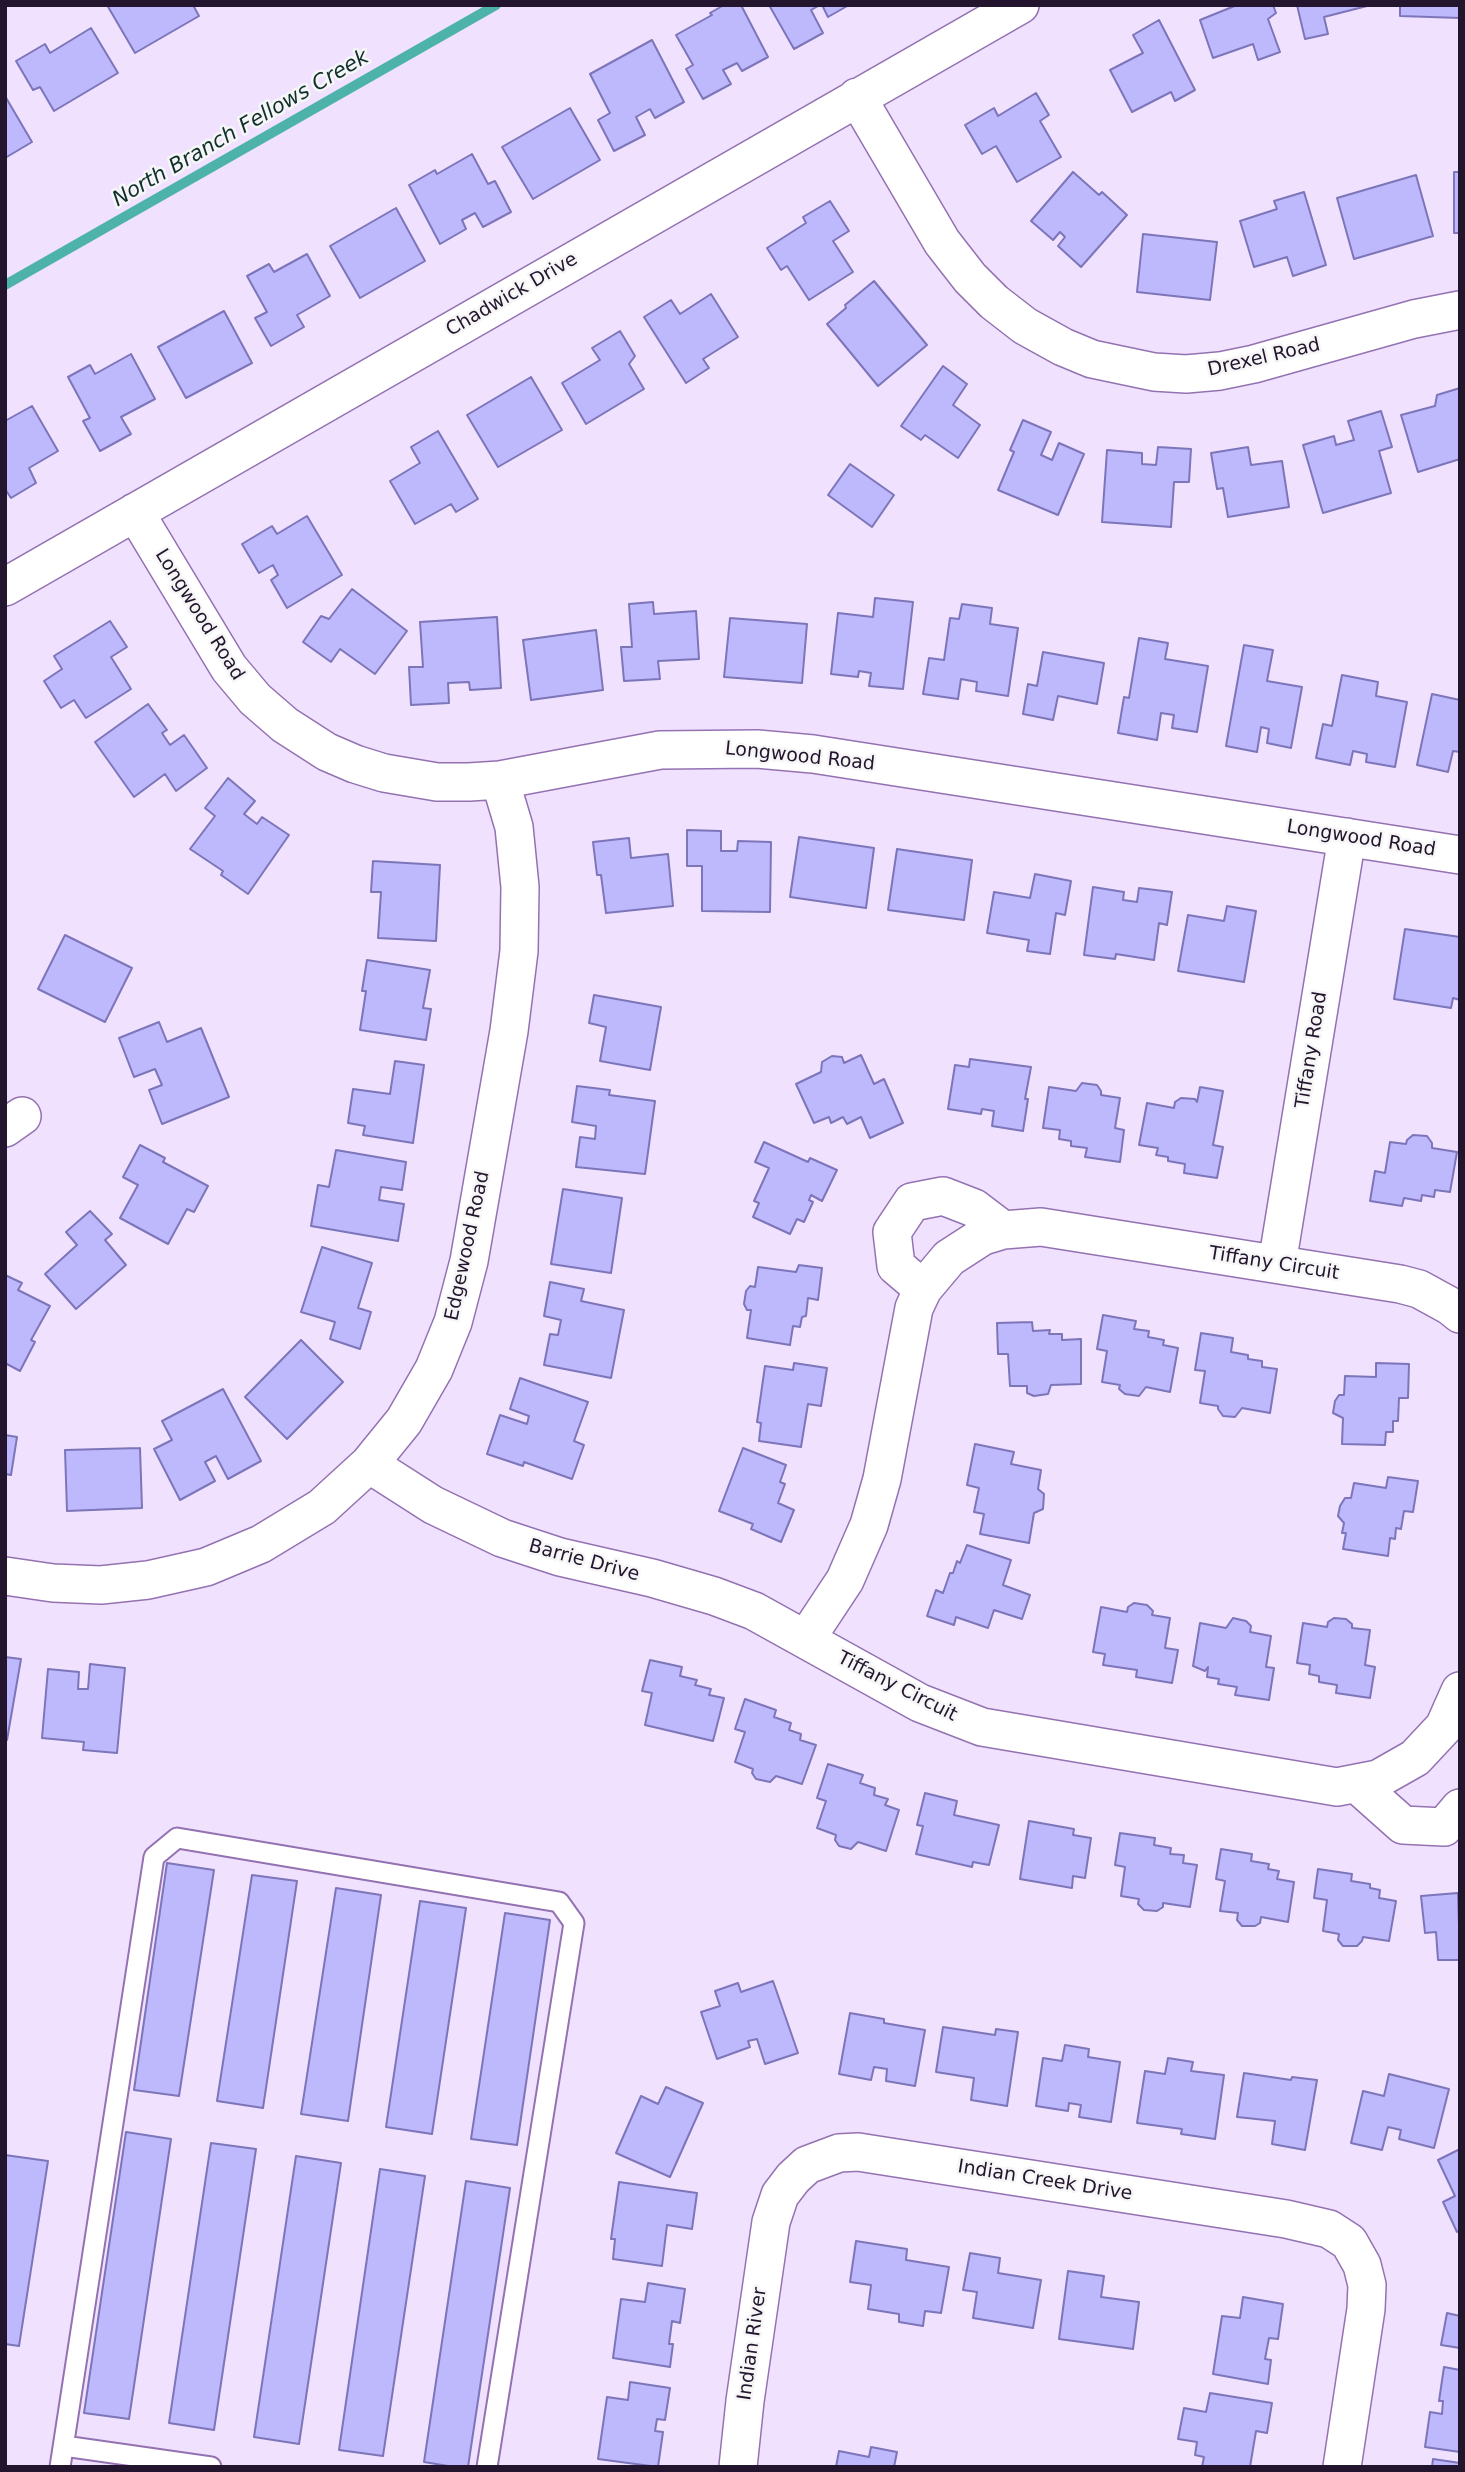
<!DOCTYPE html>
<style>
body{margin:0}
#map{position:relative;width:1465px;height:2472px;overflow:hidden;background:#f0e2fe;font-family:"DejaVu Sans",sans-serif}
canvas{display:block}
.frame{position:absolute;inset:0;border:7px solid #23152e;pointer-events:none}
</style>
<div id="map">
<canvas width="1465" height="2472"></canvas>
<div class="frame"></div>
</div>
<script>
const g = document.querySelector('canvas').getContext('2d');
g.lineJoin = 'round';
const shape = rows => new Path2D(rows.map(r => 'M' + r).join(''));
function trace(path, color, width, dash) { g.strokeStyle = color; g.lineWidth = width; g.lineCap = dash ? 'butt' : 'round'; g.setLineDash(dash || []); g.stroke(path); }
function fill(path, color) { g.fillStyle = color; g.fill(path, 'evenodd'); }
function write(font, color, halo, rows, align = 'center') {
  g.font = font + ' "DejaVu Sans",sans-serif'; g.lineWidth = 5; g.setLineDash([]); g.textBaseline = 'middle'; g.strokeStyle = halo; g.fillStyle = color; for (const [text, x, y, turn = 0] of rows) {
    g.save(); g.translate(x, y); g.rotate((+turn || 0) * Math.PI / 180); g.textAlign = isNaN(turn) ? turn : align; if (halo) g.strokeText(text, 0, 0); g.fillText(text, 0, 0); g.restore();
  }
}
const stream = shape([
 [5,285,496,5]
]);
const building = shape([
 [107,5,193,5,199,16,135,53,107,5],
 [724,5,741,5,768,57,742,71,737,63,723,70,731,84,703,99,686,69,693,65,676,35,712,15,710,13,724,5],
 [769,5,820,5,811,10,823,33,794,49,769,5],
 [822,5,849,5,828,17,822,5],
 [1273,5,1276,13,1268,19,1280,52,1258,60,1253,44,1213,58,1200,20,1237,5,1273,5],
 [1297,5,1371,5,1324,17,1328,34,1305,39,1297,5],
 [1400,5,1460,5,1460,18,1400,16,1400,5],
 [1159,20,1195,90,1175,101,1171,92,1132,112,1110,70,1143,53,1133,35,1159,20],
 [91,28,118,73,54,111,40,87,33,90,16,61,45,44,50,53,91,28],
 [652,40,684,102,655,118,650,109,636,117,645,135,614,151,598,120,610,113,590,74,652,40],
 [1036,93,1049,115,1040,121,1061,157,1017,182,996,146,982,154,965,125,994,108,998,116,1036,93],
 [5,96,32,142,5,158,5,96],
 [570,108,600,160,533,199,502,147,570,108],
 [472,154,488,184,495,181,511,212,483,227,475,213,462,220,466,229,440,244,409,185,435,170,437,174,472,154],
 [1073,172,1099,195,1102,192,1127,215,1081,267,1058,246,1065,237,1060,232,1053,240,1031,221,1073,172],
 [1454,172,1460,172,1460,233,1454,233,1454,172],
 [1416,175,1433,236,1354,259,1337,198,1416,175],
 [1304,192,1326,265,1293,276,1287,257,1254,267,1240,221,1277,209,1274,201,1304,192],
 [830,201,849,231,833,241,853,272,809,300,787,266,781,270,767,248,806,223,803,217,830,201],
 [396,208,425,261,360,298,330,246,396,208],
 [1143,234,1217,242,1210,300,1137,292,1143,234],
 [307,254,330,296,297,315,304,327,271,346,255,318,267,312,247,276,269,264,274,272,307,254],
 [874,281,927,345,878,386,827,324,846,308,845,305,874,281],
 [711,294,738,337,703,359,709,368,686,383,644,317,671,300,680,314,711,294],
 [224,311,252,363,186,398,158,347,224,311],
 [620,331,635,356,629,364,644,389,586,424,562,383,600,360,592,348,620,331],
 [131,354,155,399,121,417,131,434,100,451,83,421,90,418,68,377,90,365,95,374,131,354],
 [943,366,967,384,953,405,980,425,958,458,925,435,921,440,901,426,943,366],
 [531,377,562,430,498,467,467,415,531,377],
 [1460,388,1460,459,1418,472,1401,415,1435,406,1437,395,1460,388],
 [32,406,58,451,29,468,36,483,11,498,5,489,5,421,32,406],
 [1381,411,1392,447,1379,451,1391,493,1323,513,1303,445,1334,436,1336,445,1354,440,1348,421,1381,411],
 [1023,420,1051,432,1041,455,1052,460,1059,443,1084,454,1058,515,998,490,1014,452,1010,450,1023,420],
 [438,431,478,499,456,512,451,504,415,524,390,481,420,463,411,447,438,431],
 [1158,447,1191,449,1189,482,1174,482,1171,527,1102,522,1107,450,1142,453,1142,464,1156,465,1158,447],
 [1248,447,1251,465,1282,461,1289,507,1228,517,1223,488,1217,489,1211,453,1248,447],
 [850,464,894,495,872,527,828,495,850,464],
 [307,516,342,575,287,608,271,580,278,575,273,565,259,573,242,544,272,526,277,534,307,516],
 [352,589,407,631,375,674,340,649,331,662,303,642,321,616,329,619,352,589],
 [875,598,913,602,903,689,869,686,871,673,859,671,858,677,831,674,838,613,873,617,875,598],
 [653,602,654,614,696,611,699,659,658,661,660,679,624,681,621,647,632,647,629,604,653,602],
 [962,604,992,608,990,624,1018,628,1008,696,976,691,977,682,961,679,958,699,923,694,929,658,944,660,950,618,959,619,962,604],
 [497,617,501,688,470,690,469,682,448,683,449,703,411,705,409,667,423,667,420,622,497,617],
 [730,618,807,624,802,683,724,677,730,618],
 [110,621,127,647,111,657,131,689,86,718,74,700,61,708,44,681,62,669,54,656,110,621],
 [596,630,603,690,531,700,523,640,596,630],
 [1139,638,1168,643,1165,659,1208,666,1197,732,1172,728,1174,715,1161,713,1157,740,1118,733,1124,697,1129,698,1139,638],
 [1244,645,1273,650,1267,681,1302,687,1291,748,1267,743,1269,729,1261,727,1257,752,1226,746,1244,645],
 [1043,652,1104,663,1097,704,1058,696,1053,720,1023,714,1028,684,1037,686,1043,652],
 [1342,675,1378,682,1376,696,1407,702,1395,767,1366,762,1367,754,1353,751,1350,765,1316,758,1323,724,1332,726,1342,675],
 [1432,694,1460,700,1460,752,1453,751,1448,772,1417,765,1432,694],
 [148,704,167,730,162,733,170,745,184,735,207,768,176,791,165,774,134,797,95,742,148,704],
 [228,778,255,801,244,814,257,824,262,817,289,835,248,894,221,875,223,871,190,849,215,816,205,808,228,778],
 [687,830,721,831,721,851,737,851,738,841,771,842,770,912,702,911,702,866,687,866,687,830],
 [799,837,874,848,866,908,790,897,799,837],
 [629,838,631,858,668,854,673,906,606,913,601,875,597,875,593,842,629,838],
 [897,849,972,860,964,920,888,910,897,849],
 [373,861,440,865,436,941,378,938,381,892,371,892,373,861],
 [1035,874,1071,881,1065,915,1056,913,1050,954,1027,951,1029,940,987,933,994,892,1030,898,1035,874],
 [1093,887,1124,892,1123,900,1137,902,1139,888,1172,892,1167,925,1159,923,1154,960,1116,954,1115,959,1084,955,1093,887],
 [1227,906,1256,911,1244,982,1178,971,1188,915,1224,921,1227,906],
 [1405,929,1460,937,1460,1000,1453,998,1451,1008,1394,999,1405,929],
 [65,935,132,968,105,1022,38,989,65,935],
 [367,960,430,970,423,1008,431,1009,426,1040,360,1030,366,991,362,991,367,960],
 [594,995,661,1007,650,1070,600,1061,606,1027,589,1023,594,995],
 [159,1022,167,1042,201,1028,229,1097,162,1124,149,1090,162,1085,155,1069,134,1077,119,1038,159,1022],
 [861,1055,874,1084,884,1079,903,1123,870,1138,861,1117,847,1124,843,1117,831,1123,829,1117,814,1123,796,1084,821,1072,822,1062,832,1056,842,1057,844,1063,861,1055],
 [970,1059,1031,1067,1025,1099,1028,1099,1023,1131,992,1126,994,1111,982,1109,981,1114,948,1109,955,1065,969,1067,970,1059],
 [395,1061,424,1065,413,1143,363,1135,365,1126,348,1123,353,1089,390,1094,395,1061],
 [1082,1083,1097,1085,1101,1091,1101,1095,1120,1098,1115,1128,1124,1130,1120,1162,1085,1157,1087,1148,1071,1146,1071,1141,1059,1139,1060,1130,1043,1128,1049,1087,1076,1091,1082,1083],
 [577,1086,610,1090,609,1095,655,1101,645,1174,576,1167,580,1137,595,1139,596,1126,572,1122,577,1086],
 [1200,1087,1223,1091,1213,1145,1223,1147,1217,1178,1184,1173,1185,1164,1168,1161,1168,1157,1156,1155,1158,1148,1139,1145,1147,1103,1174,1108,1175,1102,1181,1098,1195,1099,1197,1102,1200,1087],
 [1413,1135,1427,1136,1432,1143,1432,1148,1457,1152,1450,1192,1435,1190,1434,1197,1422,1195,1421,1201,1404,1198,1402,1206,1370,1201,1375,1171,1385,1173,1390,1142,1406,1144,1407,1140,1413,1135],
 [764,1142,808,1162,810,1158,837,1170,822,1201,811,1195,809,1200,813,1202,804,1222,797,1219,790,1234,753,1217,759,1203,754,1201,769,1168,755,1162,764,1142],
 [140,1145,165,1158,163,1162,208,1186,194,1212,187,1209,168,1244,120,1218,138,1185,123,1177,140,1145],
 [336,1150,406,1162,402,1190,381,1187,379,1200,404,1204,398,1241,311,1226,318,1185,329,1187,336,1150],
 [563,1189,622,1198,611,1273,551,1264,563,1189],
 [90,1211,112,1234,105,1240,126,1265,76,1309,45,1274,77,1245,66,1232,90,1211],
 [322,1247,372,1263,358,1308,371,1312,360,1349,330,1339,335,1322,301,1312,322,1247],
 [799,1265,822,1268,818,1300,808,1298,806,1316,802,1317,800,1327,793,1326,790,1345,747,1338,751,1310,747,1310,744,1304,746,1291,750,1286,755,1287,758,1267,796,1272,799,1265],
 [5,1275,22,1283,18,1290,50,1306,31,1340,35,1342,20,1371,5,1363,5,1275],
 [550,1282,584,1289,581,1301,624,1310,611,1378,544,1365,550,1334,558,1335,561,1320,544,1316,550,1282],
 [1103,1315,1136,1321,1134,1329,1149,1331,1148,1337,1164,1340,1163,1345,1178,1348,1170,1392,1146,1387,1139,1396,1125,1394,1119,1389,1120,1385,1102,1382,1107,1351,1097,1349,1103,1315],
 [1032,1322,1033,1331,1050,1330,1049,1334,1062,1334,1062,1340,1081,1339,1081,1384,1051,1385,1048,1394,1034,1396,1027,1393,1027,1386,1010,1386,1008,1354,998,1354,997,1323,1032,1322],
 [1201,1333,1233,1338,1231,1352,1248,1355,1248,1359,1262,1361,1262,1367,1277,1369,1270,1413,1242,1408,1235,1417,1223,1416,1218,1409,1218,1406,1200,1403,1205,1371,1195,1370,1201,1333],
 [301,1340,343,1382,287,1439,245,1397,301,1340],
 [794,1363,827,1368,821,1406,808,1404,801,1447,759,1441,761,1423,757,1422,765,1366,793,1370,794,1363],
 [1376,1363,1409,1364,1408,1398,1399,1398,1398,1421,1393,1421,1393,1432,1386,1432,1385,1445,1342,1444,1343,1418,1333,1413,1335,1401,1339,1395,1344,1395,1345,1376,1376,1377,1376,1363],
 [520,1378,588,1402,574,1441,584,1445,572,1479,524,1462,523,1466,487,1454,500,1415,527,1424,529,1416,510,1409,520,1378],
 [223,1389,261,1461,228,1479,216,1456,205,1462,215,1481,180,1500,154,1449,172,1440,162,1421,223,1389],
 [5,1435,17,1437,11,1475,5,1474,5,1435],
 [975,1444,1014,1452,1011,1464,1041,1470,1038,1489,1044,1494,1043,1509,1034,1513,1029,1543,980,1534,984,1514,974,1512,979,1488,967,1485,975,1444],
 [140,1448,142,1508,67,1511,65,1450,140,1448],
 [743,1448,786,1465,780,1482,785,1484,778,1503,794,1510,781,1542,751,1529,753,1524,719,1511,743,1448],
 [1388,1477,1418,1481,1413,1512,1404,1511,1401,1529,1396,1528,1395,1539,1390,1538,1388,1556,1343,1549,1346,1533,1342,1533,1344,1523,1338,1516,1340,1506,1345,1498,1351,1498,1354,1483,1386,1488,1388,1477],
 [967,1545,1011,1560,1003,1585,1030,1595,1022,1619,994,1610,988,1628,956,1617,954,1625,927,1616,936,1590,943,1593,950,1573,953,1573,957,1561,960,1563,967,1545],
 [1134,1603,1147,1605,1153,1611,1152,1615,1170,1618,1165,1648,1178,1650,1172,1683,1136,1677,1137,1670,1103,1665,1105,1654,1093,1652,1101,1607,1127,1612,1128,1607,1134,1603],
 [1233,1618,1246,1621,1251,1626,1250,1632,1271,1636,1266,1667,1274,1668,1269,1700,1235,1695,1237,1687,1218,1684,1219,1679,1207,1677,1208,1667,1205,1671,1193,1666,1200,1623,1226,1628,1233,1618],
 [1334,1618,1346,1619,1352,1624,1352,1628,1370,1630,1365,1665,1375,1667,1370,1698,1336,1693,1337,1685,1319,1682,1319,1676,1309,1674,1310,1665,1297,1663,1303,1623,1327,1627,1328,1622,1334,1618],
 [5,1657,21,1659,7,1740,5,1740,5,1657],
 [650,1660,682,1667,680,1676,697,1680,695,1685,711,1689,709,1695,724,1698,713,1741,645,1725,652,1693,642,1691,650,1660],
 [90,1664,125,1668,117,1753,83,1750,84,1742,42,1738,48,1669,79,1672,78,1689,88,1689,90,1664],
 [745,1699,776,1710,774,1717,791,1723,789,1730,801,1734,800,1740,816,1745,802,1784,776,1776,770,1782,756,1779,752,1773,753,1769,735,1762,745,1732,735,1729,745,1699],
 [828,1764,863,1775,860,1783,875,1788,874,1795,888,1799,885,1805,899,1810,886,1851,858,1842,851,1849,839,1846,835,1840,836,1835,817,1828,826,1801,817,1798,828,1764],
 [925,1793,957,1801,954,1815,999,1825,989,1865,973,1862,972,1867,916,1854,923,1826,917,1825,925,1793],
 [1029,1821,1074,1829,1073,1835,1091,1838,1085,1878,1073,1876,1072,1888,1020,1879,1029,1821],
 [1120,1833,1155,1838,1154,1845,1171,1848,1170,1854,1184,1855,1183,1863,1197,1865,1190,1907,1163,1903,1163,1907,1157,1911,1144,1910,1138,1904,1139,1899,1121,1896,1125,1867,1115,1865,1120,1833],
 [1221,1849,1252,1854,1251,1861,1269,1864,1268,1869,1279,1871,1277,1879,1294,1882,1288,1922,1261,1917,1260,1923,1255,1926,1242,1926,1237,1920,1238,1913,1220,1911,1225,1881,1216,1879,1221,1849],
 [167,1863,214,1870,179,2096,134,2090,167,1863],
 [1318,1869,1352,1874,1351,1881,1370,1884,1370,1888,1380,1890,1379,1898,1396,1901,1389,1941,1363,1937,1362,1941,1357,1946,1343,1946,1338,1940,1339,1934,1323,1931,1327,1900,1314,1898,1318,1869],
 [252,1875,297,1881,263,2108,217,2101,252,1875],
 [336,1888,381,1895,348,2121,301,2114,336,1888],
 [1458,1893,1460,1960,1438,1960,1436,1932,1425,1933,1421,1896,1458,1893],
 [420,1901,466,1908,432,2134,386,2127,420,1901],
 [505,1913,550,1920,517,2145,471,2139,505,1913],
 [773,1981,798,2053,765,2064,757,2039,748,2041,750,2047,717,2059,701,2012,720,2006,715,1991,738,1983,741,1992,773,1981],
 [850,2013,884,2019,884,2023,925,2030,915,2086,886,2081,887,2069,874,2067,871,2080,839,2074,850,2013],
 [943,2027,995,2035,996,2029,1018,2032,1007,2106,971,2100,974,2078,936,2072,943,2027],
 [1065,2045,1089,2049,1088,2057,1120,2062,1111,2122,1079,2117,1081,2105,1069,2103,1068,2111,1036,2106,1043,2058,1062,2061,1065,2045],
 [1168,2058,1193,2062,1191,2071,1224,2075,1215,2139,1181,2134,1182,2129,1137,2123,1145,2071,1165,2074,1168,2058],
 [1244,2073,1291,2080,1292,2077,1317,2080,1305,2150,1272,2144,1275,2121,1237,2117,1244,2073],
 [1389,2074,1449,2089,1434,2148,1399,2139,1401,2130,1388,2127,1382,2150,1351,2143,1363,2091,1384,2096,1389,2074],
 [666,2087,703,2103,670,2177,616,2153,641,2096,658,2104,666,2087],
 [126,2132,171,2139,129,2419,84,2413,126,2132],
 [211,2143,256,2149,214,2430,169,2423,211,2143],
 [1460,2149,1460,2230,1457,2232,1443,2202,1455,2196,1438,2160,1460,2149],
 [5,2155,48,2161,19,2346,5,2344,5,2155],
 [296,2156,341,2163,299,2444,254,2437,296,2156],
 [380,2169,425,2176,383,2456,339,2450,380,2169],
 [466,2181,510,2188,468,2467,454,2467,424,2462,466,2181],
 [619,2182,697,2193,692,2229,667,2225,662,2266,613,2259,615,2239,611,2239,619,2182],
 [856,2241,907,2249,906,2260,949,2267,941,2313,925,2311,923,2326,899,2322,899,2314,868,2309,871,2285,850,2282,856,2241],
 [970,2253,1000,2258,998,2273,1041,2280,1033,2328,973,2318,977,2292,963,2290,970,2253],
 [1068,2271,1104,2276,1101,2297,1139,2302,1133,2349,1059,2339,1068,2271],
 [648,2283,685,2289,680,2323,672,2321,669,2344,673,2344,670,2367,613,2358,621,2299,645,2302,648,2283],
 [1243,2297,1283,2304,1278,2339,1269,2338,1265,2359,1271,2360,1268,2384,1213,2374,1222,2316,1240,2318,1243,2297],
 [1447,2313,1460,2316,1460,2348,1441,2345,1447,2313],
 [1444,2367,1460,2370,1460,2452,1425,2447,1430,2412,1442,2414,1443,2401,1439,2401,1444,2367],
 [630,2382,670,2388,665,2420,657,2419,655,2431,663,2432,658,2467,598,2459,607,2397,628,2400,630,2382],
 [1210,2393,1272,2403,1267,2433,1256,2431,1250,2467,1202,2467,1204,2457,1195,2455,1197,2442,1178,2439,1184,2408,1206,2412,1210,2393],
 [871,2447,897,2452,894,2467,836,2467,839,2451,869,2457,871,2447],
 [1433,2459,1460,2463,1460,2467,1432,2467,1433,2459]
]);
const lane = shape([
 [64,2446,211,2467],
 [60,2467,154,1857,177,1838,559,1902,574,1923,487,2467]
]);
const street = shape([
 [857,97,942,242,970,278,994,302,1025,326,1063,347,1092,359,1154,372,1186,374,1220,371,1254,364,1414,319,1460,310],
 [135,512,229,668,255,699,285,725,327,752,355,764,384,773,437,782,469,782,500,780,660,750,757,749,813,754,1460,855],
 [5,587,1020,5],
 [5,1128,22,1116],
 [1277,1264,1347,837],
 [923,1289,896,1266,892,1232,912,1202,943,1196,974,1208,1003,1230],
 [369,1464,433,1505,502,1538,560,1557,652,1578,714,1596,754,1611,920,1703,982,1727,1337,1787,1378,1779,1415,1758,1444,1727,1460,1691],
 [5,1576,53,1583,101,1585,148,1580,206,1567,261,1544,322,1507,369,1464,404,1421,434,1369,453,1322,469,1261,509,1031,519,951,520,887,514,827,500,780],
 [806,1639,845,1580,869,1525,882,1479,914,1308,923,1289,949,1258,983,1236,1003,1230,1041,1227,1400,1284,1419,1289,1450,1306,1460,1314],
 [1358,1785,1403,1825,1444,1827,1460,1808],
 [738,2467,745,2401,771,2222,780,2195,793,2178,807,2165,839,2153,858,2152,1286,2219,1329,2229,1349,2242,1362,2265,1367,2285,1366,2309,1342,2467]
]);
const streetNames = [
 ["Chadwick Drive",512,295,-30],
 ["Drexel Road",1264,358,-13],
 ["Longwood Road",199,615,58],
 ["Longwood Road",800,757,6],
 ["Longwood Road",1361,839,9],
 ["Tiffany Road",1312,1050,-81],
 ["Edgewood Road",468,1246,-78],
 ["Tiffany Circuit",1274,1264,9],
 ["Barrie Drive",584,1561,15],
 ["Tiffany Circuit",897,1687,27],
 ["Indian Creek Drive",1045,2181,9],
 ["Indian River",753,2344,-82]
];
const waterNames = [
 ["North Branch Fellows Creek",241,129,-30]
];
trace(stream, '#4db2aa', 10);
fill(building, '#beb8fc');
trace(building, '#7d75b9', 2);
trace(lane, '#9472b2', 23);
trace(street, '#9472b2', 40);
trace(lane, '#fff', 19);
trace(street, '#fff', 37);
write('19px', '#23152e', '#f6f6f6', streetNames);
write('italic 21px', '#10302d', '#f6f6f6', waterNames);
</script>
